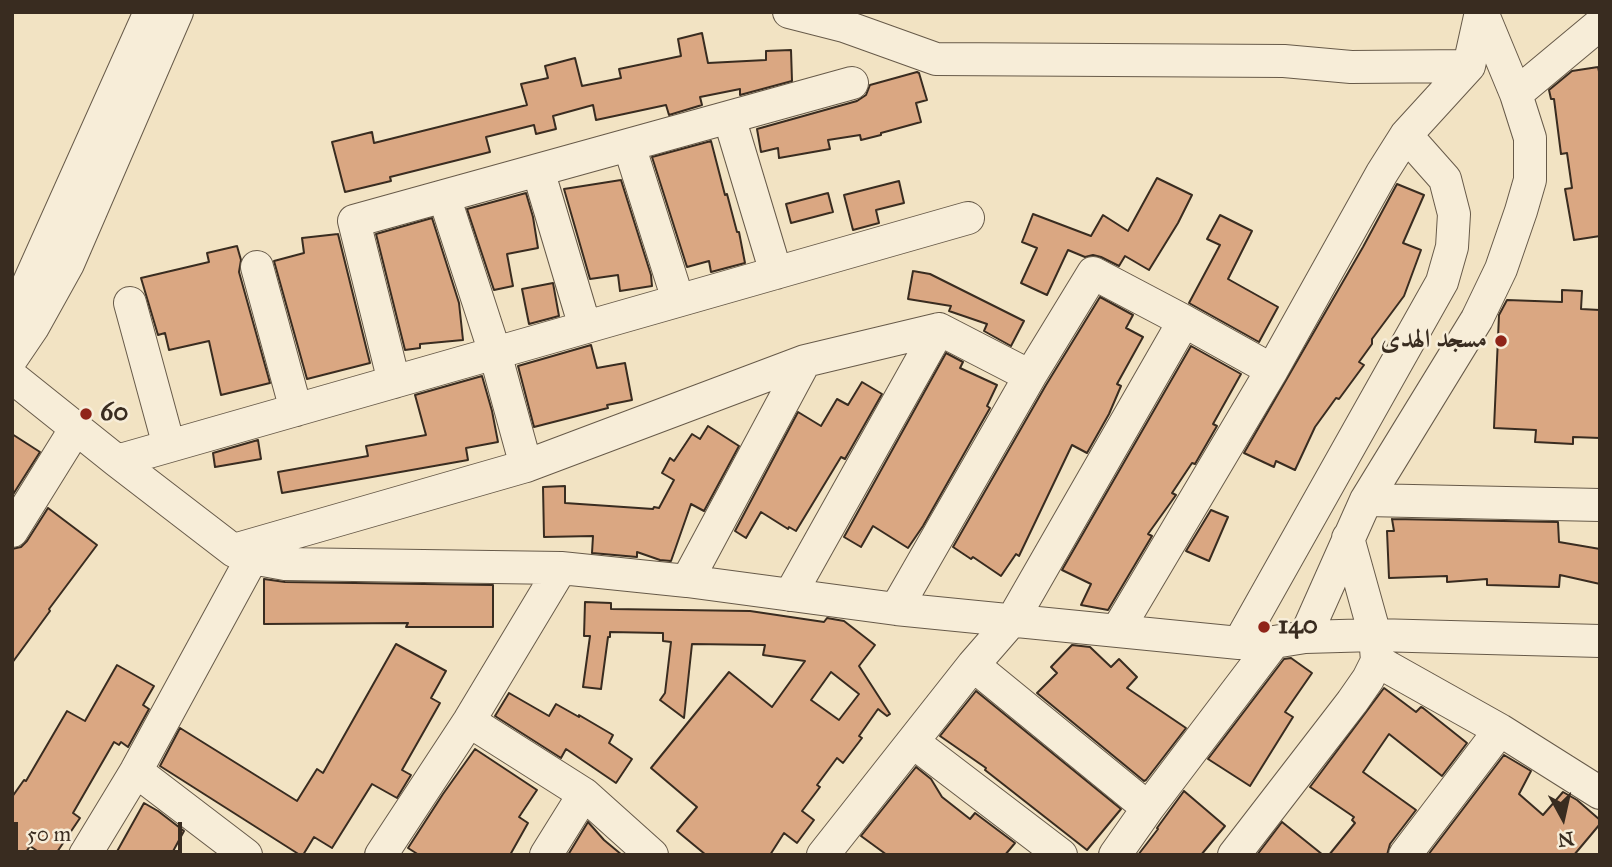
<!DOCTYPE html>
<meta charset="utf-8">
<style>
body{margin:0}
#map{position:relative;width:1612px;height:867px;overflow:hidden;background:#f2e3c3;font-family:"IM FELL Great Primer",serif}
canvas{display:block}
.frame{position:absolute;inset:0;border:14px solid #392c20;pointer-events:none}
.north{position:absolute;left:1528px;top:783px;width:70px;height:70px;-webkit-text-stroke:5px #f7edd8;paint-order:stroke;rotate:172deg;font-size:19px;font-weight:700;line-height:28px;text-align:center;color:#392c20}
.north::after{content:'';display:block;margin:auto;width:24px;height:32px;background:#392c20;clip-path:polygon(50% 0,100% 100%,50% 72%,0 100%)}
.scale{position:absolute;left:14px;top:822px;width:168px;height:32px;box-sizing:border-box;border:4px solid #392c20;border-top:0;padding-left:9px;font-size:21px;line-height:24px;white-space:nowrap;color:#392c20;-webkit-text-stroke:5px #f7edd8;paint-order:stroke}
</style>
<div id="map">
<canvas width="1612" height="867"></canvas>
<div class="frame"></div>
<div class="north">N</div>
<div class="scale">50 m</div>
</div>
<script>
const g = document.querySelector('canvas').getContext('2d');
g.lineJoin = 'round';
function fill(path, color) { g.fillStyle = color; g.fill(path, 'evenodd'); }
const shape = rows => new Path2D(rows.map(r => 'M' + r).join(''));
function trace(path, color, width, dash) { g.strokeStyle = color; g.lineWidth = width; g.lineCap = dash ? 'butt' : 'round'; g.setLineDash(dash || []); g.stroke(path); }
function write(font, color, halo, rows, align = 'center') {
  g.font = font + ' "IM FELL Great Primer",Amiri,serif'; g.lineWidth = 5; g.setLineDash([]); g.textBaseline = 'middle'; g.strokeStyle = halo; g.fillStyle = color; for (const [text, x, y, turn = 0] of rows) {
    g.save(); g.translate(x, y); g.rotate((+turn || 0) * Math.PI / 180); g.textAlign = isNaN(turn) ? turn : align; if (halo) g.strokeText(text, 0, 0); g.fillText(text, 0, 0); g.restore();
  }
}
const building = shape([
 [702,33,708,63,766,60,766,51,791,50,792,81,740,95,740,89,700,97,702,105,669,115,666,105,596,120,593,105,553,116,556,129,536,134,534,125,486,137,490,152,390,177,391,181,345,192,332,142,372,132,374,143,527,105,521,84,548,78,545,66,575,58,582,86,621,78,619,69,681,56,678,39,702,33],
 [1598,67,1600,76,1600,236,1574,240,1565,189,1572,188,1567,153,1561,154,1554,99,1551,99,1549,90,1572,71,1598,67],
 [917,72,919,73,927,100,916,103,921,122,881,133,881,135,861,140,860,135,828,140,830,149,779,158,778,148,761,152,757,129,857,101,866,95,870,85,917,72],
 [711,141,725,195,727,194,737,232,739,232,745,263,711,272,709,261,687,267,652,157,711,141],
 [1157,178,1192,195,1178,223,1149,270,1125,256,1119,266,1101,257,1093,255,1085,257,1068,250,1047,295,1021,283,1037,248,1022,242,1033,214,1091,236,1103,215,1128,231,1157,178],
 [621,180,651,275,652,286,620,291,618,275,590,279,564,189,621,180],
 [899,181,904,203,876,210,879,223,853,230,844,195,899,181],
 [1397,184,1424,195,1403,243,1421,250,1404,296,1372,339,1372,344,1359,362,1364,365,1339,399,1336,398,1315,427,1295,470,1276,461,1274,467,1244,453,1363,247,1397,184],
 [526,193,533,217,538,248,507,254,513,286,494,290,467,209,526,193],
 [828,193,833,212,791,223,786,204,828,193],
 [1220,215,1252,231,1228,279,1278,307,1259,342,1189,303,1220,245,1207,239,1220,215],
 [432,218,459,303,463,340,420,344,420,348,405,350,376,234,432,218],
 [338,234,370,363,307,379,274,261,304,253,302,238,338,234],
 [237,246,241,260,239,272,270,383,221,395,209,341,169,350,165,333,158,335,141,278,209,262,207,253,237,246],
 [913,271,930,274,1024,321,1011,346,984,331,987,324,949,311,951,306,908,299,913,271],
 [553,283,559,316,529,324,522,289,553,283],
 [1562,290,1582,291,1581,309,1600,310,1600,438,1573,437,1573,444,1535,442,1536,430,1494,428,1499,315,1507,300,1562,302,1562,290],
 [1100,297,1133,315,1126,328,1143,337,1117,384,1121,386,1109,414,1087,453,1072,445,1019,556,1016,554,1001,576,973,557,971,559,953,547,1046,385,1100,297],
 [591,345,597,368,625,363,632,400,607,405,608,408,534,427,518,366,591,345],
 [1191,346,1241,374,1213,424,1217,426,1195,464,1192,463,1172,493,1176,495,1148,534,1152,536,1108,610,1081,605,1091,584,1062,570,1191,346],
 [946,353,963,362,960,368,997,385,987,406,990,408,923,526,908,548,873,526,861,547,844,537,946,353],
 [482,376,492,411,498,442,466,448,468,460,282,493,278,472,368,456,366,446,426,435,415,395,482,376],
 [862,382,882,394,845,459,841,457,796,531,789,527,788,529,761,512,746,538,735,531,798,412,821,426,837,399,848,405,862,382],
 [708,426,739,446,704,511,691,504,671,561,660,560,637,552,637,557,592,553,593,536,544,537,543,487,565,486,565,503,653,509,654,507,659,508,674,480,662,473,670,458,674,461,692,434,700,439,708,426],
 [12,434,40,452,12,496,12,434],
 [258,440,261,459,215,467,213,453,258,440],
 [48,508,97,545,49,609,50,611,12,663,12,549,21,547,27,541,48,508],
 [1211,510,1228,517,1209,561,1186,551,1211,510],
 [1392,519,1558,522,1559,542,1600,549,1600,584,1560,575,1559,587,1487,585,1487,579,1447,582,1447,576,1389,578,1387,531,1394,531,1392,519],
 [264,579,285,582,493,585,493,627,406,627,408,623,264,624,264,579],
 [585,602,611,603,611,609,750,611,824,622,827,618,844,621,875,645,859,666,890,714,887,716,878,709,859,736,862,738,843,763,837,758,817,785,820,787,802,811,814,820,797,843,784,833,770,855,706,855,677,831,697,807,651,768,729,672,772,707,805,661,763,655,765,645,692,644,684,718,660,700,665,693,671,642,663,641,663,633,610,632,610,637,608,637,601,689,583,687,590,636,584,636,585,602],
 [831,672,859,694,839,720,811,700,831,672],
 [396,644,446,671,431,698,440,703,402,770,411,775,397,798,372,784,332,848,314,837,303,855,300,855,160,766,180,728,297,801,317,769,323,773,396,644],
 [1072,645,1090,647,1111,667,1119,659,1137,677,1127,688,1186,728,1146,780,1144,781,1037,693,1057,673,1051,667,1072,645],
 [1291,658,1312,673,1285,712,1293,717,1250,786,1208,759,1284,659,1291,658],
 [117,665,154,686,143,705,149,709,128,747,121,742,119,745,114,742,73,813,80,818,55,855,43,855,30,846,24,855,12,855,12,797,24,780,26,781,67,711,85,721,117,665],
 [1384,688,1416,712,1421,707,1423,708,1467,743,1442,776,1389,734,1363,772,1416,810,1390,844,1387,855,1329,855,1355,823,1352,820,1354,817,1310,787,1384,688],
 [976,691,1121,809,1087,850,985,770,986,768,940,736,976,691],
 [509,693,549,716,556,704,579,717,579,715,613,735,609,743,632,759,616,783,566,749,561,758,495,716,509,693],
 [475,749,537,790,519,817,528,823,510,855,419,855,408,848,443,794,475,749],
 [1504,755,1531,771,1519,794,1543,815,1563,792,1577,800,1600,820,1600,824,1574,855,1428,855,1504,755],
 [916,767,931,779,942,797,970,819,975,813,1015,843,1005,855,887,855,861,836,916,767],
 [1184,791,1225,826,1201,855,1138,855,1158,829,1157,828,1184,791],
 [144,803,158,811,184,831,171,855,115,855,144,803],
 [588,822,604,840,622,855,568,855,588,822],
 [1282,822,1323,855,1257,855,1282,822]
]);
const minor = shape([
 [789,12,844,26,936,59,1284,61,1351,67,1469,66],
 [1516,94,1600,24],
 [729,117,776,273],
 [629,145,678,300],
 [538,170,585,327],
 [444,196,495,353,526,466],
 [257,267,296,410],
 [130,303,169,446],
 [12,320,150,12],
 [12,358,33,327,68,264,177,12],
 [12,377,117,461,234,551,252,558,285,564,561,568,687,581,896,609,1239,643,1274,642,1305,637,1375,635,1600,641],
 [394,382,354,221,852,83],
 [117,461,968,218],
 [1366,500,1600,505],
 [12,531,76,428],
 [234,550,526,466,805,361,939,329,1030,376],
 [687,581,805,361],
 [790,595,939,329],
 [896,609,1030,376,1093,273,1184,321,1272,370],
 [1117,631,1272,370,1382,173,1406,135,1469,66,1481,12],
 [1305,637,1366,500,1477,319,1501,269,1521,211,1530,180,1530,138,1516,94,1482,12],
 [1239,643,1442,282,1452,247,1454,214,1445,179,1406,135],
 [1377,661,1500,730,1600,793],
 [973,665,1148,808],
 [469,721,584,794,652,855],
 [913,742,1061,855],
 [136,771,246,855],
 [85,855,136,771,252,558],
 [381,855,469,721,561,568],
 [546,855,584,794],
 [823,855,973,665,1013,619,1184,321],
 [1115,855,1148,808,1274,642],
 [1234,855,1352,702,1368,679,1377,661,1375,635,1348,538],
 [1405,855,1500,730]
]);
const markers = [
 [1501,341,7,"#8f2418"],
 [86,414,7,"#8f2418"],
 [1264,627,7,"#8f2418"]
];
const poiNames = [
 ["مسجد الهدى",1487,341,"right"],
 ["60",100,414],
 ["140",1278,627]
];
fill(building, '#daa782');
trace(building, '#392c20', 2);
trace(minor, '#675a49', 34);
trace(minor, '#f7edd8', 32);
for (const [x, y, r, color] of markers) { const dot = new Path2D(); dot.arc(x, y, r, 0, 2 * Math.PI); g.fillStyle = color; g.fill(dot); trace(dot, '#f7edd8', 2.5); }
write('bold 26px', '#392c20', '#f7edd8', poiNames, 'left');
</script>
